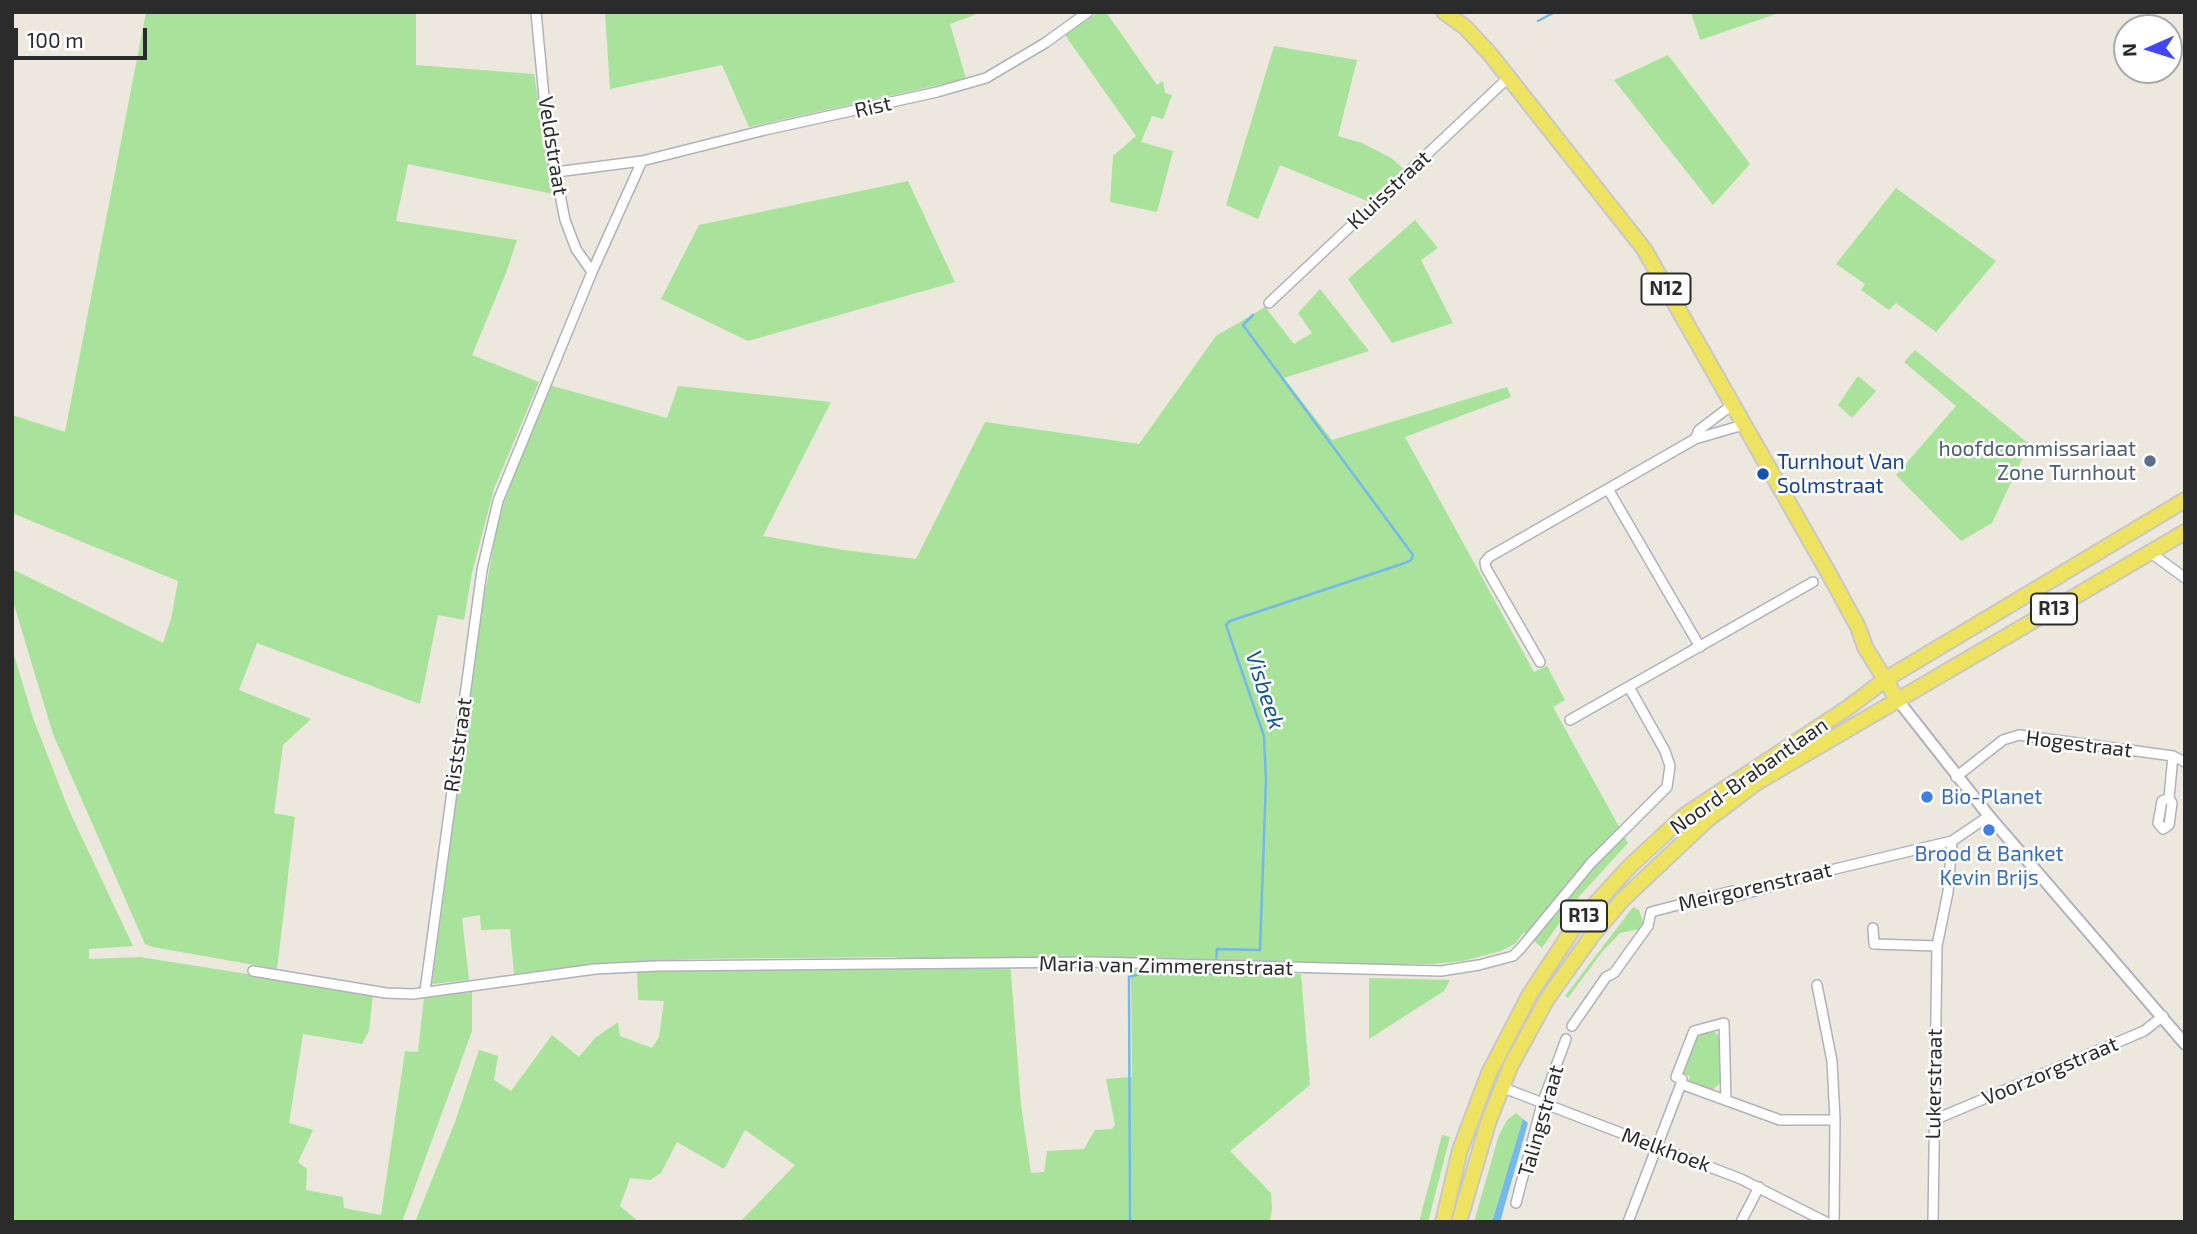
<!DOCTYPE html>
<style>
body{margin:0}
#map{position:relative;width:2197px;height:1234px;overflow:hidden;background:#ece8dd;font-family:"Exo 2",sans-serif}
canvas{display:block}
.frame{position:absolute;inset:0;border:14px solid #2b2b2b;pointer-events:none}
.north{position:absolute;left:2113px;top:14px;width:70px;height:70px;box-sizing:border-box;background:#fff;border:2px solid #aaa;border-radius:50%;rotate:267deg;font-size:19px;font-weight:700;line-height:28px;text-align:center;color:#2b2b2b}
.north::after{content:'';display:block;margin:auto;width:24px;height:32px;background:#4146f6;clip-path:polygon(50% 0,100% 100%,50% 72%,0 100%)}
.scale{position:absolute;left:14px;top:28px;width:133px;height:32px;box-sizing:border-box;border:4px solid #2b2b2b;border-top:0;padding-left:9px;font-size:21px;line-height:24px;white-space:nowrap;color:#2b2b2b;-webkit-text-stroke:5px #fff;paint-order:stroke}
</style>
<div id="map">
<canvas width="2197" height="1234"></canvas>
<div class="frame"></div>
<div class="north">N</div>
<div class="scale">100 m</div>
</div>
<script>
const g = document.querySelector('canvas').getContext('2d');
g.lineJoin = 'round';
function fill(path, color) { g.fillStyle = color; g.fill(path, 'evenodd'); }
const shape = rows => new Path2D(rows.map(r => 'M' + r).join(''));
function trace(path, color, width, dash) { g.strokeStyle = color; g.lineWidth = width; g.lineCap = dash ? 'butt' : 'round'; g.setLineDash(dash || []); g.stroke(path); }
function write(font, color, halo, rows, align = 'center') {
  g.font = font + ' "Exo 2",sans-serif'; g.lineWidth = 5; g.setLineDash([]); g.textBaseline = 'middle'; g.strokeStyle = halo; g.fillStyle = color; for (const [text, x, y, turn = 0] of rows) {
    g.save(); g.translate(x, y); g.rotate((+turn || 0) * Math.PI / 180); g.textAlign = isNaN(turn) ? turn : align; if (halo) g.strokeText(text, 0, 0); g.fillText(text, 0, 0); g.restore();
  }
}
const green = shape([
 [146,12,416,12,416,65,534,74,553,194,408,164,396,221,517,240,506,273,472,355,539,382,494,489,472,573,464,620,438,615,420,704,257,643,239,690,311,719,283,745,274,813,295,817,277,969,153,947,145,944,53,734,12,598,12,569,163,643,171,619,178,581,12,513,12,415,65,432],
 [605,12,982,12,950,24,966,79,749,127,722,65,610,89],
 [1099,12,1106,12,1157,85,1163,81,1165,93,1172,95,1163,119,1152,116,1141,142,1173,151,1157,212,1110,202,1113,156,1136,136,1065,35],
 [1691,12,1782,12,1700,40],
 [1274,46,1357,60,1338,136,1362,143,1391,158,1404,169,1367,201,1280,165,1258,219,1226,205],
 [1668,55,1750,164,1713,205,1614,80],
 [908,181,955,282,748,341,661,299,699,225],
 [1896,188,1996,261,1936,332,1896,303,1889,310,1861,290,1865,284,1836,264],
 [1415,220,1438,248,1421,260,1453,323,1392,343,1348,279],
 [1320,289,1369,351,1284,378,1332,440,1507,387,1511,397,1405,437,1534,672,1547,666,1565,700,1553,707,1628,843,1574,902,1542,948,1524,932,1516,943,1501,951,1463,961,1432,964,1360,964,1137,957,1010,960,1021,1105,1031,1173,1044,1172,1047,1151,1084,1149,1095,1130,1112,1129,1115,1125,1106,1079,1132,1077,1131,969,1301,974,1310,1085,1230,1151,1271,1193,1272,1209,1270,1222,740,1222,795,1165,745,1130,724,1169,677,1142,661,1173,650,1180,630,1178,620,1206,639,1222,415,1222,455,1122,479,1050,498,1056,494,1080,511,1091,552,1035,579,1057,595,1038,618,1022,620,1036,652,1048,659,1037,664,1001,638,1000,637,971,900,969,897,957,694,959,608,963,514,974,510,929,481,930,480,915,462,918,469,980,432,984,480,621,499,516,549,385,667,418,678,386,831,402,763,536,844,550,916,559,985,422,1139,444,1216,336,1265,307,1294,344,1312,333,1298,313],
 [1915,350,2029,444,1992,523,1961,541,1896,475,1956,406,1904,362],
 [1858,376,1876,391,1852,418,1838,405],
 [12,648,33,718,68,808,133,946,89,949,89,959,140,957,373,994,369,1031,362,1044,303,1034,289,1123,313,1130,298,1162,307,1169,306,1190,343,1197,344,1208,381,1215,405,1051,418,1052,424,998,472,992,472,1031,402,1222,12,1222],
 [1633,907,1639,910,1645,928,1620,933,1602,952,1568,998,1565,996],
 [1369,978,1450,980,1444,991,1369,1039],
 [1710,1030,1716,1033,1722,1041,1722,1082,1712,1090,1688,1081,1690,1076,1682,1073,1696,1035],
 [1516,1113,1523,1119,1492,1222,1474,1222,1499,1135,1507,1120],
 [1442,1135,1450,1137,1428,1222,1419,1222]
]);
const water = shape([
 [1523,1119,1528,1123,1500,1222,1492,1222]
]);
const stream = shape([
 [1538,21,1555,12],
 [1216,961,1217,949,1260,950,1266,780,1264,736,1226,625,1230,621,1405,563,1411,560,1413,555,1243,325,1253,315],
 [1130,1222,1129,977,1143,973,1216,974,1216,968]
]);
const minor = shape([
 [536,12,547,129,565,220,576,249,592,272],
 [556,172,642,161,765,130,937,92,986,78,1045,43,1088,12],
 [1269,303,1509,77],
 [1695,439,1699,430,1732,405],
 [1608,489,1700,647],
 [2151,553,2185,578],
 [1540,662,1486,568,1485,562,1489,557,1695,439,1743,425],
 [1570,720,1813,582],
 [1956,777,2003,740,2019,735,2173,756,2185,762],
 [2169,798,2172,803,2169,825,2163,829,2158,823,2162,801,2169,798,2173,756],
 [1873,928,1874,944,1937,946],
 [253,971,386,993,413,994,595,969,656,966,1093,962,1441,971,1479,965,1513,956,1521,948,1591,863,1667,787,1670,766,1665,751,1629,687],
 [1817,985,1832,1061,1835,1120,1834,1222],
 [425,991,482,570,498,501,592,272,642,161],
 [1572,1026,1606,977,1614,973,1648,926,1651,912,1732,891,1733,897,1835,869,1952,841,1989,816],
 [1681,1084,1682,1079,1676,1077,1694,1031,1724,1023,1726,1100],
 [1681,1084,1780,1120,1835,1120],
 [1501,1087,1741,1179,1826,1222],
 [1934,1120,2144,1031,2163,1016],
 [1516,1203,1542,1104,1566,1039],
 [1628,1222,1681,1084],
 [1741,1222,1759,1187],
 [1933,1222,1937,946,1948,892,1952,841]
]);
const tertiary = shape([
 [1897,699,1989,816,2185,1044]
]);
const primary = shape([
 [1444,12,1465,27,1490,54,1644,249,1828,572,1858,627,1865,647,1897,699],
 [1443,1222,1460,1150,1489,1073,1530,994,1575,926,1629,867,1685,815,1849,707,1886,679,2185,500],
 [1459,1222,1488,1123,1511,1065,1547,999,1591,937,1623,899,1707,820,1756,783,2185,532]
]);
const markers = [
 [2150,461,7,"#5c6f8a"],
 [1763,474,7,"#1a4fb4"],
 [1927,797,7,"#3f7fe0"],
 [1989,830,7,"#3f7fe0"]
];
const shields = [
 [1666,289,49],
 [2054,609,46],
 [1584,916,46]
];
const shieldNames = [
 ["N12",1666,289],
 ["R13",2054,609],
 ["R13",1584,916]
];
const streetNames = [
 ["Rist",873,107,-13],
 ["Veldstraat",553,146,81],
 ["Kluisstraat",1389,190,-43],
 ["Hogestraat",2079,744,7],
 ["Riststraat",458,745,-82],
 ["Noord-Brabantlaan",1749,776,-35],
 ["Meirgorenstraat",1755,887,-13],
 ["Maria van Zimmerenstraat",1166,966,1],
 ["Voorzorgstraat",2050,1071,-23],
 ["Lukerstraat",1934,1084,-89],
 ["Talingstraat",1541,1121,-74],
 ["Melkhoek",1666,1150,20]
];
const serviceNames = [
 ["hoofdcommissariaat",2136,449],
 ["Zone Turnhout",2136,473]
];
const transitNames = [
 ["Turnhout Van",1777,462],
 ["Solmstraat",1777,486]
];
const shopNames = [
 ["Bio-Planet",1941,797],
 ["Brood & Banket",1989,854,"center"],
 ["Kevin Brijs",1989,878,"center"]
];
const waterNames = [
 ["Visbeek",1265,690,72]
];
fill(green, '#a8e29b');
fill(water, '#73b9ec');
trace(stream, '#73b9ec', 2.5);
trace(minor, '#b1b1be', 12);
trace(tertiary, '#b1b1be', 14);
trace(primary, '#c8c8c8', 18);
trace(minor, '#fff', 9);
trace(tertiary, '#fff', 10);
trace(primary, '#eee361', 14);
for (const [x, y, r, color] of markers) { const dot = new Path2D(); dot.arc(x, y, r, 0, 2 * Math.PI); g.fillStyle = color; g.fill(dot); trace(dot, '#fff', 2.5); }
for (const [x, y, w] of shields) { const box = new Path2D(); box.roundRect(x - w / 2, y - 15.5, w, 31, 5); g.fillStyle = '#fff'; g.fill(box); trace(box, '#2b2b2b', 2); }
write('bold 19px', '#2b2b2b', null, shieldNames);
write('21px', '#2b2b2b', '#fff', streetNames);
write('21px', '#4e5e75', '#fff', serviceNames, 'right');
write('21px', '#164399', '#fff', transitNames, 'left');
write('21px', '#366cbe', '#fff', shopNames, 'left');
write('italic 23px', '#10549a', '#fff', waterNames);
</script>
